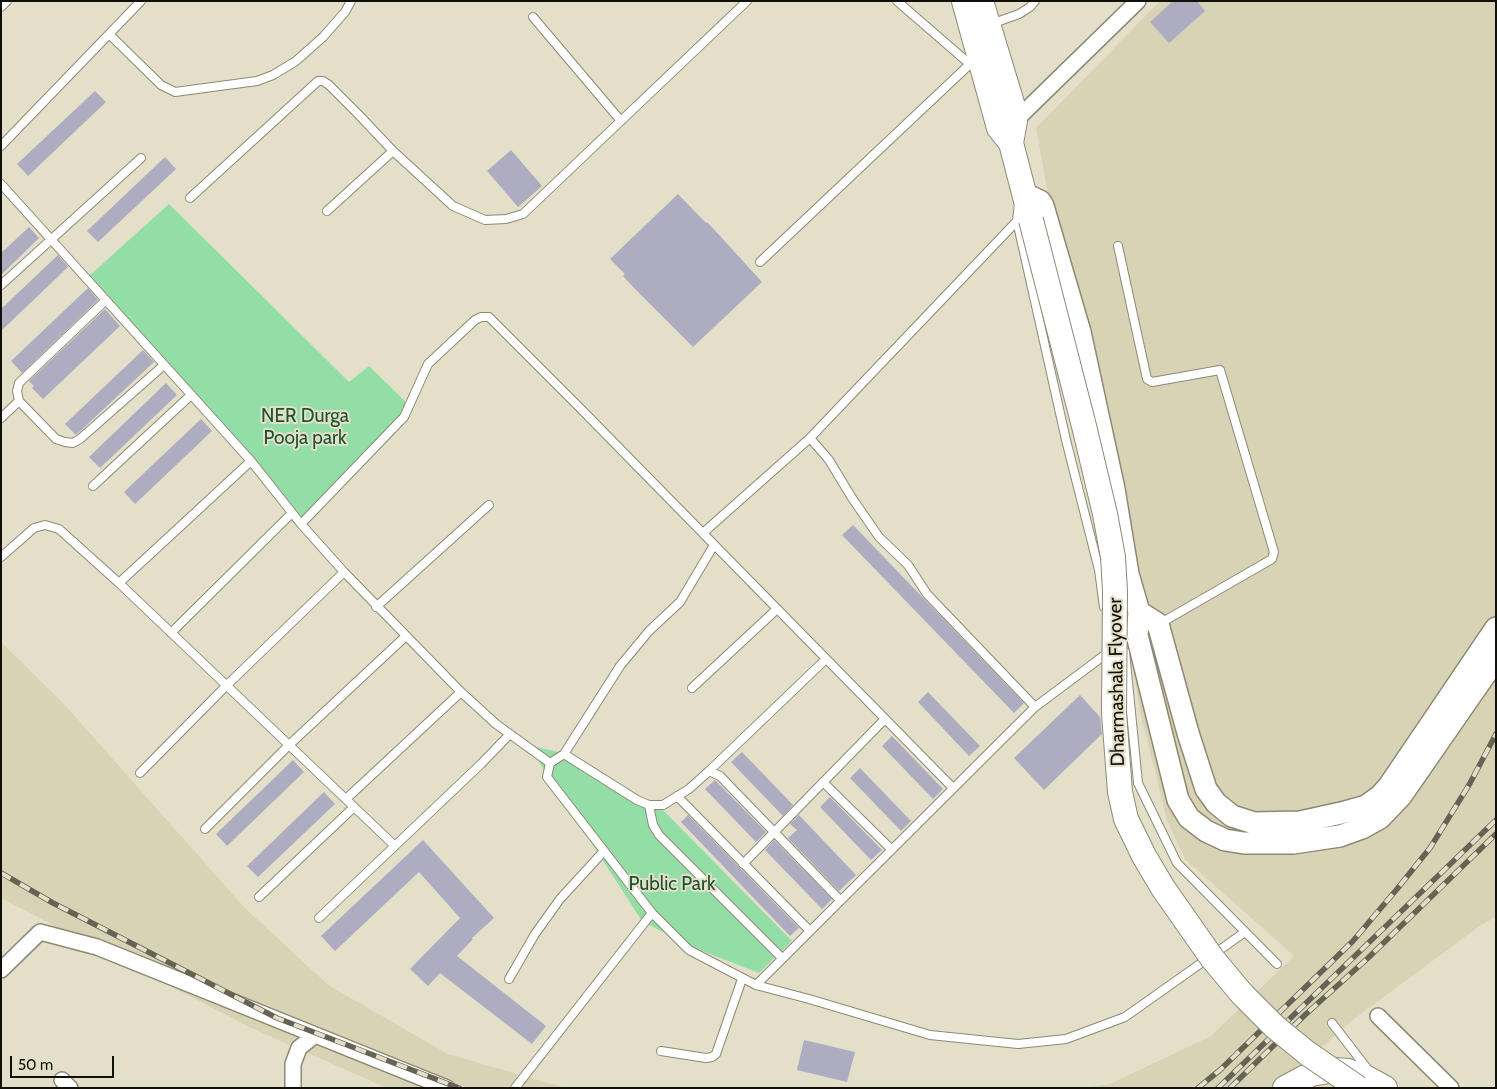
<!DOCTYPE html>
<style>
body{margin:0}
#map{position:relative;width:1497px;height:1089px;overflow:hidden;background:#e4dfc9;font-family:Cabin,sans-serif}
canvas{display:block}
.frame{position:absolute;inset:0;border:2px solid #111008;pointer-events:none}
.scale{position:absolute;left:10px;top:1056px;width:104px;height:22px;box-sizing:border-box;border:2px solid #111008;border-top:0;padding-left:6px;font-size:15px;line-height:18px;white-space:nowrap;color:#111008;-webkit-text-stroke:4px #e4dfc9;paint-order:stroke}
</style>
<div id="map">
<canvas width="1497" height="1089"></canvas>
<div class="frame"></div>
<div class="scale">50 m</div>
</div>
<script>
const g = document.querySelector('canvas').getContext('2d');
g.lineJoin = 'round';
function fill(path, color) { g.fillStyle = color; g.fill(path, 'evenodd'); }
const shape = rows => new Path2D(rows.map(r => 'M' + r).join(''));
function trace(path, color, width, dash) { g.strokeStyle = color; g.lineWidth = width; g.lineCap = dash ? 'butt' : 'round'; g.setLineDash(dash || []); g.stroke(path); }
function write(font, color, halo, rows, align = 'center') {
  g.font = font + ' Cabin,sans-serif'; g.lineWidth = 4; g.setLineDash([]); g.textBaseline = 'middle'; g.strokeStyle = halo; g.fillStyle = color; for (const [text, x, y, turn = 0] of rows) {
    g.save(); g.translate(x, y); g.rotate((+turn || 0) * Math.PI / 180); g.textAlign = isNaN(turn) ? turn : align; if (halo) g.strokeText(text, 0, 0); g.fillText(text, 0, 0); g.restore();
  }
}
const built = shape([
 [1160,1,1496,1,1496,917,1481,925,1354,1019,1275,1088,1084,1088,1110,1084,1211,1036,1294,956,1185,859,1167,820,1140,712,1130,649,1036,128],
 [1,642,64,704,244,907,328,985,448,1054,566,1088,387,1088,249,1027,1,898]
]);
const green = shape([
 [169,204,349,382,369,366,407,403,404,417,299,521,89,276],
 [528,745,562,753,636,802,661,808,792,941,759,973,692,947,642,921]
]);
const building = shape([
 [1173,1,1197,1,1205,11,1169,43,1150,22],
 [95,91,106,102,28,176,17,164],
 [511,150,542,186,518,207,487,171],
 [165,157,176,169,98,242,87,231],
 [678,194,706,223,707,222,721,237,762,282,693,347,636,290,623,276,625,274,610,259],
 [29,227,39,238,1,275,1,253],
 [58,255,68,267,1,331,1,309],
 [88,288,98,300,22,373,11,361],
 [105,309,120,326,43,399,32,388,34,386,29,381],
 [143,350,154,362,76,435,65,424],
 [166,383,177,395,100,468,89,457],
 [201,419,212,431,135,504,124,492],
 [853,525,1024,703,1014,713,842,535],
 [928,692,980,746,969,756,918,702],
 [1080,695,1100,717,1102,734,1044,790,1014,758],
 [892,736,943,789,933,799,882,746],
 [742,752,793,805,783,816,731,762],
 [293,760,304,772,227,846,216,834],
 [860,768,911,821,901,831,850,778],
 [715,780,766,832,756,842,705,789],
 [324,792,335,804,258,877,247,866],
 [830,797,882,850,871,860,820,807],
 [688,815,799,928,790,936,681,822],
 [799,815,856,875,839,891,788,838,797,830,790,824],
 [423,840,494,918,472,938,473,939,457,956,546,1026,532,1044,440,973,428,986,410,969,460,918,419,872,335,951,321,936],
 [774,840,832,899,822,909,765,850],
 [804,1040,855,1052,847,1082,797,1070]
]);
const lane = shape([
 [897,1,972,66],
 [1,7,7,1],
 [533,17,621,121],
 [991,24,1019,14,1030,7,1035,1],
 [109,34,161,85,175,92,257,81,273,75,296,61,323,37,345,12,351,1],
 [1,146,141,1],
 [1,184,251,461,301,524,344,572,461,692,496,724,550,763,564,754,637,800,649,805,663,805,689,789,709,771,720,776,840,900],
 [190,198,318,81,323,81,329,85,358,114,393,151,453,206,485,220,506,219,523,214,747,1],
 [1019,203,1017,221,1066,440,1099,570,1104,607],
 [327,211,393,151],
 [1118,246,1147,379,1152,382,1220,370,1274,552,1272,559,1159,624],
 [760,262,970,64],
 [1,285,141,158],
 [19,401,56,439,65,442,73,443,80,439,164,365],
 [1,418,19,401,17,391,19,383,106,300],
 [810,438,829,460,852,498,879,537,908,565,927,594,1035,707],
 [93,486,191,395],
 [301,524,404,417,428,364,475,320,481,317,489,317,579,407,953,788],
 [703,533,810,438,1017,221],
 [1,557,34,528,45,525,59,529,119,583,251,461],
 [119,583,395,846],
 [376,607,489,505],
 [171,633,292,513],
 [1125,652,1138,783,1177,863,1277,964],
 [692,688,777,609],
 [564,754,620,666,649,631,680,602,714,545],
 [709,771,826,659],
 [140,773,227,685,344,572],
 [823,782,891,849],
 [677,796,809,930],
 [346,799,461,692],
 [649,805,653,825,659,835,782,958],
 [205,829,289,745,406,636],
 [743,864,885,719],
 [259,897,354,807],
 [652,913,689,950,756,985,809,999,930,1035,1018,1044,1066,1039,1125,1017,1245,932],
 [319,918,481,764,510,734],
 [509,979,535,934,560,899,604,851],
 [756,985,1035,707,1110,651],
 [1332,1023,1369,1071],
 [661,1051,706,1058,712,1057,716,1054,742,979],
 [515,1088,652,913,547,777,550,763]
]);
const street = shape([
 [1011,123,1015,121,1138,1],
 [1,970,40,932,97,947,447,1088],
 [1378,1016,1451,1088],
 [62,1080,70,1088],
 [293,1088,293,1064,299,1048,315,1035]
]);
const secondary = shape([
 [1025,194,1040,201,1043,206,1080,332,1114,489,1128,574,1139,612,1137,635,1178,800,1189,818,1206,831,1225,840,1244,843,1293,843,1340,836,1362,828,1380,818,1401,796,1496,659],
 [1139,612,1158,624,1188,733,1206,789,1216,803,1232,816,1254,823,1300,822,1341,813,1366,806,1380,796,1389,786,1496,628]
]);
const primary = shape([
 [964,1,999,128,1011,143,1031,220],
 [981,1,1012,103,1015,121,1011,143],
 [1285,1088,1311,1074,1335,1070,1348,1071,1365,1077,1385,1088]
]);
const rail = shape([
 [1,873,53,903,277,1018,459,1088],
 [1198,1088,1220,1070,1353,941,1397,889,1430,848,1469,785,1496,734],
 [1218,1088,1496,820],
 [1230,1088,1306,1014,1368,958,1496,834]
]);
const primaryBridge = shape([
 [1031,220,1084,426,1105,514,1113,557,1115,591,1114,713,1120,792,1126,819,1144,856,1163,888,1212,958,1242,994,1275,1027,1307,1053,1358,1088]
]);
const parkNames = [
 ["NER Durga",305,416],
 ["Pooja park",305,438],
 ["Public Park",672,884]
];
const streetNames = [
 ["Dharmashala Flyover",1117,682,-91]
];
fill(built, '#d9d3b5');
fill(green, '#92dea6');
fill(building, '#aeacc1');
trace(lane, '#8d8974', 10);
trace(street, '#8d8974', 18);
trace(secondary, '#8d8974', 24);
trace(primary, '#8d8974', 26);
trace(lane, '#fff', 8);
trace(street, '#fff', 15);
trace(secondary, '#fff', 21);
trace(primary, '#fff', 24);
trace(rail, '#666355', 5.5);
trace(rail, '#e4dfc9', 4, [11]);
trace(primaryBridge, '#8d8974', 26, []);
trace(primaryBridge, '#fff', 24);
write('19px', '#1c5330', '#e4dfc9', parkNames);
write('19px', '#111008', '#e4dfc9', streetNames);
</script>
